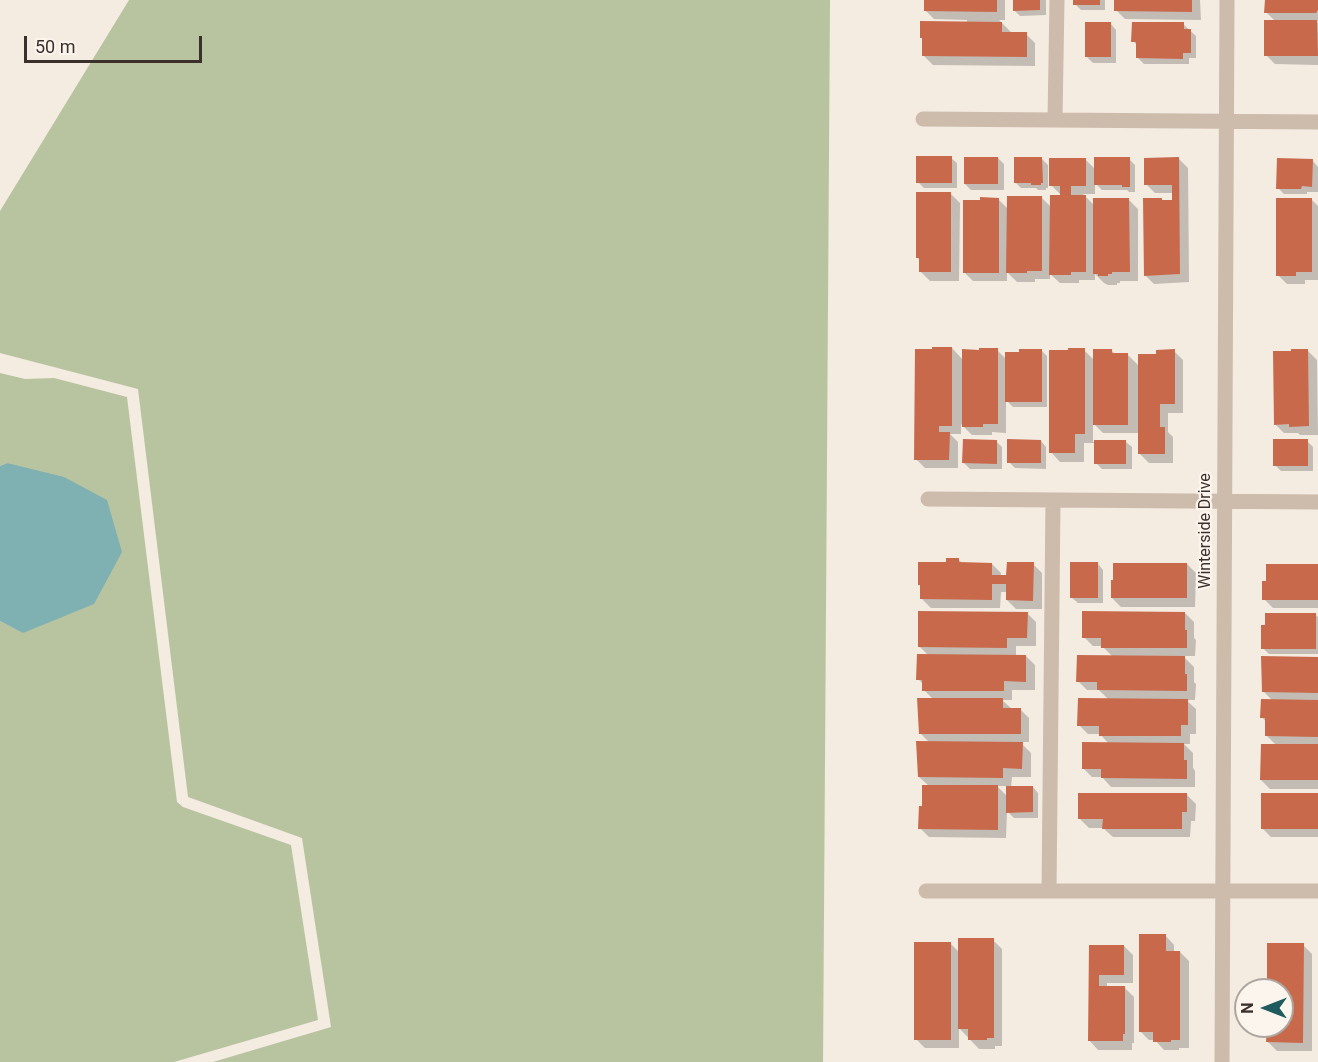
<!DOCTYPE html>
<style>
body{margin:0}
#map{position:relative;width:1318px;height:1062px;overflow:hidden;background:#f4ebe1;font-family:Roboto,sans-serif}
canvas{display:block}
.north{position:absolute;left:1234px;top:978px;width:60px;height:60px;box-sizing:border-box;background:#fbf5ee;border:2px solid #aea6a0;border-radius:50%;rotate:270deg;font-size:16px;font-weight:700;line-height:24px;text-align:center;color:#3b302b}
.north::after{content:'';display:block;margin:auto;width:21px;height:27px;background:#1f5a5e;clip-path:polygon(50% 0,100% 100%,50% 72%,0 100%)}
.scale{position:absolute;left:24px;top:36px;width:178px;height:27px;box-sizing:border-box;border:3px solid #3b302b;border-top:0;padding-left:8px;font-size:18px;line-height:21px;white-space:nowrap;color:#3b302b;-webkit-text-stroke:4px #fbf5ee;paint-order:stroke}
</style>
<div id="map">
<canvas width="1318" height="1062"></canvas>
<div class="north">N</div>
<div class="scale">50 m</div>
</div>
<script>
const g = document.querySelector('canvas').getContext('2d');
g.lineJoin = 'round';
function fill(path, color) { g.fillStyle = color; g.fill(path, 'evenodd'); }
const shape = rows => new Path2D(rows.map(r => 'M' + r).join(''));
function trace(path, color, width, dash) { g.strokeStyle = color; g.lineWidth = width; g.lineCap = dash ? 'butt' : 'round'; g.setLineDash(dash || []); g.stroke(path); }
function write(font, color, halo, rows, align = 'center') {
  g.font = font + ' Roboto,sans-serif'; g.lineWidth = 4.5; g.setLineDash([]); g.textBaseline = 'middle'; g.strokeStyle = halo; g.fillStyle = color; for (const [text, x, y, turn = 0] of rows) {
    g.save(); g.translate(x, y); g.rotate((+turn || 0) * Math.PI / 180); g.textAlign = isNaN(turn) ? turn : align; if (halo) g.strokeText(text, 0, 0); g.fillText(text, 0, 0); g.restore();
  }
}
const green = shape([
 [129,0,830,0,823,1062,213,1062,331,1027,302,838,188,797,138,389,0,353,0,211],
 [0,373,25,379,54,378,127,397,177,802,183,807,291,845,318,1020,174,1062,0,1062,0,621,24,633,7,463,0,466]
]);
const water = shape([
 [7,463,64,477,107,500,122,552,94,604,23,633,0,621,0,466]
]);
const shadow = shape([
 [925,0,1005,0,1005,20,999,20,1011,32,1026,34,1035,43,1035,66,933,65,924,56,967,23,967,20,934,19,925,10],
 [1013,0,1046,0,1046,15,1020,16,1014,10],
 [1075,0,1105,0,1105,10,1081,10,1075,4],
 [1116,0,1200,0,1201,20,1125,19,1116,10],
 [1266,0,1318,0,1318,21,1316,21,1318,23,1318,65,1275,64,1266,55,1276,22,1266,12],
 [1111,24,1116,30,1116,63,1093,63,1087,57],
 [1183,24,1196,36,1196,58,1189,58,1189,64,1144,64,1138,58,1138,46,1133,41],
 [951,158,957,163,957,188,924,188,918,182],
 [998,158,1004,164,1004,190,971,190,965,184],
 [1042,159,1048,165,1048,188,1046,188,1046,190,1038,190,1036,188,1021,188,1015,182],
 [1129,159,1135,165,1135,192,1129,192,1127,190,1102,190,1095,183,1095,194,1083,194,1095,206,1129,200,1138,209,1138,281,1120,281,1120,283,1117,283,1117,285,1108,285,1104,283,1095,274,1095,280,1079,280,1079,283,1060,283,1050,274,1050,279,1035,279,1035,282,1017,282,1007,272,1007,281,973,281,964,272,998,199,1008,209,1042,198,1051,207,1062,196,1051,185,1086,160,1096,170],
 [1179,159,1188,168,1189,282,1154,284,1145,275,1162,200,1164,202,1174,202,1174,193,1155,193,1146,184],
 [1312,160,1318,167,1318,192,1307,192,1307,194,1284,194,1278,188],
 [951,194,960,203,959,281,930,281,921,272,921,261,917,257],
 [1312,200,1318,206,1318,280,1305,280,1305,284,1287,284,1278,275],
 [952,348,963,360,997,350,1007,360,1041,350,1047,356,1047,407,1013,407,1006,400,1006,433,992,432,992,435,972,435,961,424,961,434,950,434,958,442,958,468,925,468,916,459],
 [1084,350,1094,360,1111,350,1116,355,1128,355,1140,367,1157,355,1174,351,1183,360,1183,413,1168,413,1168,432,1173,437,1173,463,1149,463,1140,454,1140,433,1103,433,1093,423,1093,442,1126,442,1132,447,1132,469,1102,469,1096,463,1096,443,1084,443,1084,462,1060,462,1051,452],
 [1308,351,1317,360,1318,435,1300,435,1298,433,1284,433,1275,424],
 [996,441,1002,447,1002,469,970,469,964,463],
 [1041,441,1046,447,1046,469,1015,468,1009,462],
 [1307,441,1313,447,1313,471,1281,471,1275,465],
 [958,559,963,564,992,564,1001,573,1001,576,1008,576,1033,564,1042,573,1042,609,1016,609,1007,600,1008,592,1001,592,1000,608,931,608,922,599,922,587,919,585,948,563],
 [1098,564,1103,570,1103,603,1078,603,1072,598],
 [1187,564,1196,573,1195,607,1121,607,1112,598,1115,581],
 [1318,566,1318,608,1273,608,1264,599],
 [1027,613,1036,622,1036,646,1016,646,1016,656,1026,656,1035,665,1035,690,1012,690,1012,700,1002,700,1012,709,1020,709,1029,718,1029,742,1020,742,1031,753,1031,777,1012,777,1011,787,1033,787,1038,793,1038,818,1014,818,1007,811,1006,838,929,837,920,828,929,786,919,777,930,743,920,733,934,700,924,690,924,685,918,679,928,655,919,646],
 [997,786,1008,786,1008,797],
 [1185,613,1194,622,1194,638,1196,640,1195,656,1183,656,1194,667,1194,682,1196,684,1195,700,1186,700,1196,709,1196,734,1190,734,1190,744,1184,744,1193,753,1193,768,1195,771,1195,787,1111,787,1102,777,1092,777,1083,768,1109,744,1100,734,1088,734,1079,725,1109,700,1099,690,1087,690,1078,681,1113,657,1102,646,1093,646,1084,637],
 [1315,614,1318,617,1318,654,1269,654,1263,648],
 [1318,658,1318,789,1270,789,1261,780,1276,745,1267,736,1267,723,1262,717,1273,701,1264,692],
 [1187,795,1196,804,1195,821,1191,821,1190,837,1113,837,1103,828,1089,828,1080,819],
 [1318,795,1318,837,1271,837,1262,828],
 [1165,935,1174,945,1174,952,1180,952,1189,961,1189,1048,1179,1048,1179,1050,1164,1050,1155,1040,1149,1040,1140,1031],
 [993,940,1002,949,1002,1046,995,1046,995,1049,979,1049,959,1028,959,1048,925,1048,916,1039,950,943,959,952],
 [1303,945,1312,954,1312,1051,1277,1051,1268,1042,1268,1026,1282,1026,1282,990,1268,990],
 [1090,946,1124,946,1133,955,1133,983,1107,983,1107,988,1125,988,1134,997,1134,1043,1132,1043,1132,1050,1098,1050,1089,1040]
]);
const building = shape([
 [924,0,997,0,997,12,924,11],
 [1013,0,1040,0,1040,10,1013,11],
 [1073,0,1100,0,1100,5,1073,5],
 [1114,0,1192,0,1192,12,1114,11],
 [1265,0,1318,0,1318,10,1316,13,1264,13],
 [1264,20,1317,20,1318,56,1264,56],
 [920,21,1002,22,1002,32,1027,32,1027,57,922,56,922,38,920,38],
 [1085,22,1111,22,1111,57,1085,57],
 [1132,22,1184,22,1184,29,1191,29,1191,53,1183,53,1183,59,1136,58,1136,42,1131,42],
 [916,156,952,156,952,183,916,183],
 [964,157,998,157,998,184,964,184],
 [1014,157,1042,157,1043,183,1041,183,1041,185,1031,185,1031,183,1014,183],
 [1094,157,1130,157,1130,187,1122,187,1122,185,1094,185],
 [1179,157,1180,274,1144,276,1143,198,1162,198,1162,200,1172,200,1172,185,1144,185,1144,158],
 [1049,158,1086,158,1086,186,1071,186,1071,195,1086,195,1086,272,1071,272,1071,275,1049,275,1050,195,1060,195,1060,186,1049,186],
 [1277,158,1313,159,1312,187,1302,186,1301,189,1276,189],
 [916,192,951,192,951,272,919,272,919,258,916,258],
 [1007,196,1042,196,1042,271,1027,271,1027,273,1006,273],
 [980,197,999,198,999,273,963,273,963,200,980,200],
 [1093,198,1129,198,1130,272,1112,272,1112,274,1108,274,1108,276,1098,276,1098,274,1093,274],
 [1276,198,1312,198,1312,272,1296,272,1296,276,1276,276],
 [932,347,952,347,952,426,939,426,939,432,950,432,949,460,914,460,915,349,932,349],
 [979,348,998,348,998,424,983,424,983,427,962,427,962,349,979,350],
 [1068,348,1085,348,1085,434,1075,434,1075,453,1049,453,1049,350,1068,350],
 [1019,349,1042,349,1042,402,1005,402,1005,352,1019,352],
 [1093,349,1112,349,1112,353,1128,353,1128,425,1093,425],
 [1175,349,1175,404,1160,404,1160,427,1165,427,1165,454,1138,454,1138,354,1156,354,1156,350],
 [1291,349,1308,349,1309,426,1289,427,1289,424,1274,425,1273,351,1291,351],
 [963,439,997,440,997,464,962,463],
 [1007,439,1041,440,1041,463,1007,463],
 [1273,439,1308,439,1308,466,1273,466],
 [1094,440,1126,440,1126,464,1094,464],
 [946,558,959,558,959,562,992,563,992,575,1006,575,1007,562,1034,562,1033,601,1006,600,1006,584,992,584,992,600,920,599,920,585,918,585,918,562,946,562],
 [1070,562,1098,562,1098,598,1070,598],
 [1113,563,1187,563,1187,598,1111,598,1111,580,1113,580],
 [1266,564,1318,564,1318,600,1262,600,1262,581,1266,581],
 [918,611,1028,612,1027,638,1007,638,1007,648,918,647],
 [1082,611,1185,612,1185,630,1187,630,1187,648,1101,648,1101,638,1082,638],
 [1265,613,1316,613,1316,649,1261,649,1261,625,1265,625],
 [917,654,1026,655,1026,682,1004,681,1004,691,922,691,922,680,916,680],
 [1077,655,1185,656,1185,674,1187,674,1187,691,1097,690,1097,682,1076,682],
 [1261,656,1318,657,1318,693,1262,692],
 [917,698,1003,698,1003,708,1021,708,1021,734,919,734],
 [1078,698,1188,699,1188,725,1181,725,1181,736,1099,736,1099,726,1077,726],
 [1261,699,1318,700,1318,737,1265,736,1265,718,1260,718],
 [916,741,1023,742,1022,769,1003,768,1003,778,918,777],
 [1082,742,1184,743,1184,760,1187,760,1187,779,1101,778,1101,769,1082,769],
 [1261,744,1318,744,1318,780,1260,780],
 [922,785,998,785,998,830,918,829,919,806,922,806],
 [1006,786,1033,786,1033,812,1006,813],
 [1078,793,1187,793,1187,812,1182,812,1182,829,1102,829,1103,819,1078,819],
 [1261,793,1318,793,1318,829,1261,829],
 [1139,934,1166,934,1166,951,1180,951,1180,1040,1171,1040,1171,1042,1153,1042,1153,1032,1139,1032],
 [958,938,994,938,994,1038,987,1038,987,1040,968,1040,968,1029,958,1029],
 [914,942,951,942,951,1040,914,1040],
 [1267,943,1304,943,1303,1043,1266,1042,1267,1026,1282,1026,1282,990,1267,990],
 [1089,945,1124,945,1124,975,1099,975,1099,986,1125,986,1125,1034,1123,1034,1123,1041,1088,1041]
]);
const street = shape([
 [923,119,1318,122],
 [1055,120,1057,0],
 [928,499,1318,502],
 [926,891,1318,891],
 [1049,891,1053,500],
 [1222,1062,1227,0]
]);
const streetNames = [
 ["Winterside Drive",1206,531,-90]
];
fill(green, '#b8c4a0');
fill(water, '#7fb0b2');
fill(shadow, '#0003');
fill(building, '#c8694b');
trace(street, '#cdbbac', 15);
write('16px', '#3b302b', '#fbf5ee', streetNames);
</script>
